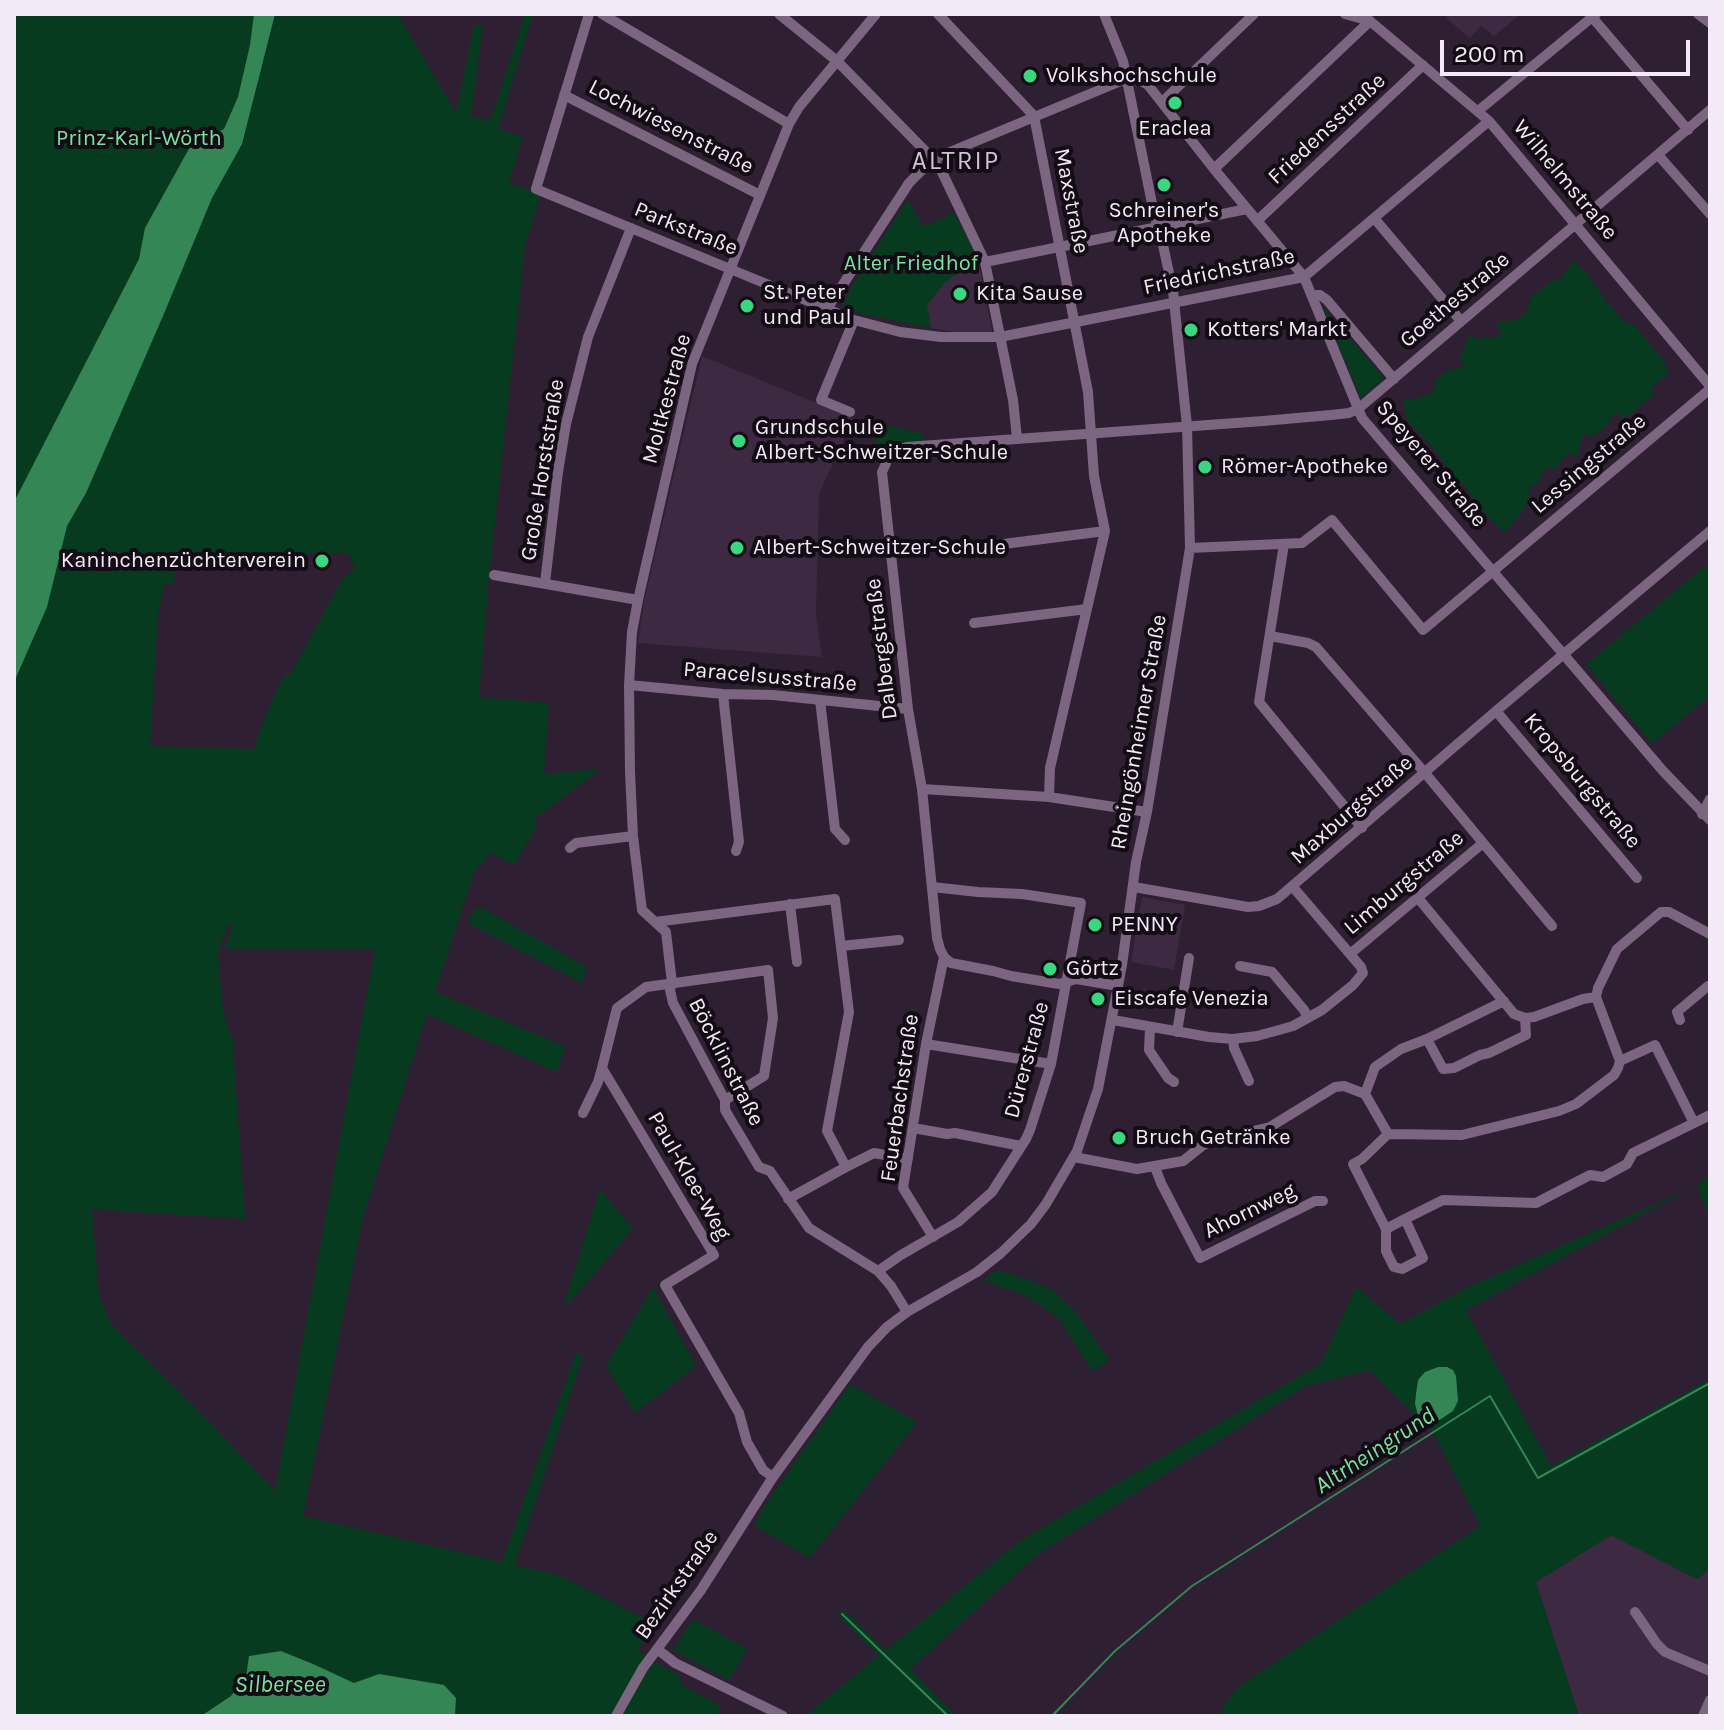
<!DOCTYPE html>
<meta charset="utf-8">
<style>
body{margin:0}
#map{position:relative;width:1724px;height:1730px;overflow:hidden;background:#2f1f33;font-family:Karla,sans-serif}
canvas{display:block}
.frame{position:absolute;inset:0;border:16px solid #f4eaf7;pointer-events:none}
.scale{position:absolute;left:1440px;top:40px;width:250px;height:36px;box-sizing:border-box;border:4px solid #f4eaf7;border-top:0;padding-left:10px;font-size:24px;line-height:28px;white-space:nowrap;color:#f4eaf7;-webkit-text-stroke:6px #130c15;paint-order:stroke}
</style>
<div id="map">
<canvas width="1724" height="1730"></canvas>
<div class="frame"></div>
<div class="scale">200 m</div>
</div>
<script>
const g = document.querySelector('canvas').getContext('2d');
g.lineJoin = 'round';
function fill(path, color) { g.fillStyle = color; g.fill(path, 'evenodd'); }
const shape = rows => new Path2D(rows.map(r => 'M' + r).join(''));
function trace(path, color, width, dash) { g.strokeStyle = color; g.lineWidth = width; g.lineCap = dash ? 'butt' : 'round'; g.setLineDash(dash || []); g.stroke(path); }
function write(font, color, halo, rows, align = 'center') {
  g.font = font + ' Karla,sans-serif'; g.lineWidth = 8; g.setLineDash([]); g.textBaseline = 'middle'; g.strokeStyle = halo; g.fillStyle = color; for (const [text, x, y, turn = 0] of rows) {
    g.save(); g.translate(x, y); g.rotate((+turn || 0) * Math.PI / 180); g.textAlign = isNaN(turn) ? turn : align; if (halo) g.strokeText(text, 0, 0); g.fillText(text, 0, 0); g.restore();
  }
}
const built = shape([
 [1450,14,1521,14,1494,36,1481,26,1470,38,1446,18],
 [979,263,992,332,955,332,931,328,926,306,944,283,969,265],
 [702,356,853,418,819,494,816,616,822,657,638,643,644,601],
 [1142,897,1185,905,1174,970,1131,962],
 [1611,1535,1697,1579,1710,1569,1710,1716,1579,1716,1536,1582]
]);
const green = shape([
 [14,14,398,14,456,113,474,24,483,26,471,117,491,119,525,14,533,14,498,129,523,137,509,183,541,194,525,245,489,577,479,697,549,703,544,774,601,769,534,819,537,826,514,865,491,853,475,871,435,992,565,1046,557,1072,427,1014,363,1218,303,1516,502,1562,576,1353,583,1356,515,1565,561,1576,655,1624,637,1651,679,1675,682,1685,721,1706,717,1716,455,1716,456,1698,379,1674,354,1684,313,1664,281,1651,249,1656,246,1677,231,1696,201,1716,14,1716],
 [176,552,349,554,355,568,342,579,290,675,285,674,268,710,254,749,150,746,158,615,164,583,174,583],
 [228,924,233,925,225,949,375,949,275,1491,203,1415,111,1324,99,1296,92,1209,245,1219,233,1043,223,1011,218,954],
 [908,199,923,227,954,212,979,261,979,263,969,265,944,283,927,305,931,328,863,314,843,306,854,282],
 [1573,261,1587,273,1603,297,1623,321,1633,324,1664,361,1668,374,1650,389,1654,394,1628,416,1624,418,1618,412,1609,419,1611,422,1592,438,1588,433,1581,439,1579,453,1575,457,1570,451,1554,470,1550,466,1544,471,1539,481,1530,488,1527,505,1522,509,1523,511,1504,533,1484,512,1463,484,1456,481,1436,451,1408,421,1402,401,1420,398,1424,394,1427,396,1434,391,1436,380,1446,371,1459,368,1464,365,1459,357,1462,354,1467,339,1472,335,1477,341,1482,337,1496,338,1502,332,1496,325,1502,321,1517,320,1526,312,1532,295,1556,279,1558,281,1562,277],
 [1322,306,1384,378,1361,398],
 [889,426,922,433,923,441,905,442,879,465,875,431,883,430,884,428],
 [1710,562,1710,695,1652,744,1586,664],
 [482,908,587,967,582,983,468,923,473,910],
 [1710,1173,1710,1221,1697,1185,1466,1310,1551,1466,1710,1379,1710,1569,1697,1579,1611,1535,1536,1582,1579,1716,1219,1716,1227,1701,1238,1687,1480,1526,1433,1432,1369,1370,1304,1387,1038,1554,910,1669,957,1716,805,1716,879,1655,838,1616,844,1610,886,1650,1020,1541,1321,1363,1356,1287,1400,1324,1466,1288,1698,1185],
 [600,1189,633,1229,566,1306,564,1304],
 [998,1270,1030,1280,1053,1290,1075,1311,1110,1360,1092,1371,1061,1321,1042,1306,1024,1295,983,1280],
 [653,1287,696,1366,635,1413,606,1366],
 [850,1384,917,1422,810,1558,754,1525,767,1502],
 [693,1619,747,1649,729,1680,673,1650]
]);
const water = shape([
 [254,14,275,14,242,144,212,198,163,316,86,493,67,526,47,607,14,682,14,502,139,259,145,228,190,147,224,129,238,97,250,45],
 [1438,1367,1447,1367,1453,1370,1456,1376,1458,1401,1453,1411,1432,1425,1420,1422,1415,1404,1416,1394,1418,1380,1425,1372],
 [281,1651,313,1664,354,1683,379,1674,444,1685,456,1698,455,1716,201,1716,231,1696,246,1677,249,1656]
]);
const stream = shape([
 [842,1614,948,1716],
 [1052,1716,1115,1651,1192,1586,1490,1396,1538,1478,1710,1383]
]);
const minor = shape([
 [589,14,536,189,854,320,900,332,941,337,1000,337,1304,277,1489,121],
 [602,14,789,124],
 [779,14,837,61,933,159,942,172,985,262,1013,400,1017,438],
 [876,14,799,107,789,124,692,364,638,600,632,632,629,685,630,772,633,836,642,910,666,932,672,983,670,990,673,1003,725,1100,725,1110,759,1167,770,1171,809,1228,878,1271,891,1286,907,1312],
 [938,14,1034,116,1088,392,1094,476,1105,531,1050,768,1049,797],
 [1345,14,1370,21,1489,121,1710,386],
 [1698,14,1710,23],
 [1592,17,1688,130],
 [564,95,760,195],
 [1162,102,1254,14],
 [1478,111,1596,14],
 [1659,156,1710,214],
 [1214,169,1370,21,1367,18],
 [1374,218,1461,321],
 [1257,221,1423,65],
 [985,262,1247,209],
 [1313,295,1320,295,1327,300,1394,379],
 [827,309,909,183,933,159,1121,81,1139,80,1148,85,1214,169,1304,277,1362,418,1663,771,1710,820],
 [850,412,821,400,854,320],
 [1284,544,1259,702,1362,828],
 [1190,548,1302,543,1332,520,1423,630,1710,389],
 [965,549,1105,531],
 [494,575,638,600],
 [545,583,558,472,566,424,588,337,631,228],
 [974,623,1087,609],
 [1270,636,1308,643,1316,647,1425,773,1552,926],
 [629,685,723,694,773,695,908,709],
 [723,694,739,842,736,851],
 [820,700,835,829,845,840],
 [1496,711,1637,878],
 [922,789,1049,797,1147,812],
 [1702,814,1710,799],
 [570,848,576,843,633,836],
 [1134,887,1248,907,1259,906,1277,899,1496,711,1710,531],
 [1418,898,1514,1014,1525,1018,1534,1017,1583,999,1596,997],
 [790,904,797,962],
 [655,922,835,899,849,1012,827,1131,846,1167],
 [841,946,899,940],
 [1350,954,1483,843],
 [1240,966,1272,972,1304,1010,1308,1018],
 [1118,986,1076,979,1059,984,1011,976,993,971,951,963,944,957,940,949,937,938,922,789,908,709,882,472,889,457,897,450,907,447,1263,421,1331,415,1349,413,1358,409,1710,110],
 [1113,1020,1209,1037,1233,1039,1257,1036,1279,1030,1293,1026,1322,1010,1353,985,1363,973,1361,967,1293,887],
 [1680,1020,1677,1012,1708,986],
 [1150,1028,1149,1050,1168,1078,1174,1082],
 [1177,1032,1189,958],
 [1233,1039,1234,1048,1249,1081],
 [1427,1039,1504,1001],
 [926,1044,1051,1064],
 [1365,1094,1375,1067,1401,1049,1427,1039,1443,1069,1454,1068,1480,1055,1489,1053,1526,1035,1525,1018],
 [725,1100,764,1076,773,1018,768,970,646,987,617,1008,602,1068,714,1255,665,1285,739,1413,747,1442,763,1470,773,1477],
 [583,1113,598,1082,602,1068],
 [1694,1123,1710,1115],
 [913,1128,947,1134,955,1133,1021,1146],
 [1074,1157,1137,1169,1183,1161,1202,1146,1211,1141,1270,1127,1335,1087,1344,1086,1365,1094,1388,1134,1462,1135,1559,1111,1576,1104,1614,1075,1618,1068,1620,1061,1596,997,1598,988,1617,949,1661,912,1669,912,1710,934],
 [1155,1167,1161,1183,1200,1258,1315,1201,1323,1201],
 [788,1199,846,1167,874,1153,908,1159],
 [1405,1219,1443,1200,1536,1203,1590,1175,1603,1177,1627,1164,1633,1153,1694,1123,1655,1045,1620,1061],
 [1386,1229,1405,1219,1423,1258,1402,1269,1394,1267,1386,1251,1386,1229,1353,1164,1362,1159,1388,1134],
 [933,1237,903,1188,926,1044,944,957],
 [878,1271,901,1255,958,1222,992,1192,1026,1139,1030,1130,1051,1064,1081,903,1022,894,978,892,932,887],
 [1635,1612,1657,1644,1665,1652,1710,1671],
 [657,1649,675,1663,783,1716],
 [616,1716,643,1668,701,1590,773,1477,868,1347,887,1327,907,1312,977,1272,1001,1253,1031,1224,1046,1204,1077,1151,1098,1089,1122,965,1136,862,1147,812,1190,548,1187,426,1173,291,1161,236,1155,218,1123,61,1104,14],
 [1703,1716,1710,1700]
]);
const markers = [
 [1030,76,8,"#37d880"],
 [1175,103,8,"#37d880"],
 [1164,185,8,"#37d880"],
 [960,294,8,"#37d880"],
 [747,306,8,"#37d880"],
 [1191,330,8,"#37d880"],
 [739,441,8,"#37d880"],
 [1205,467,8,"#37d880"],
 [737,548,8,"#37d880"],
 [322,561,8,"#37d880"],
 [1095,925,8,"#37d880"],
 [1050,969,8,"#37d880"],
 [1098,999,8,"#37d880"],
 [1119,1138,8,"#37d880"]
];
const poiNames = [
 ["Volkshochschule",1046,76],
 ["Eraclea",1175,129,"center"],
 ["Schreiner's",1164,211,"center"],
 ["Apotheke",1164,236,"center"],
 ["St. Peter",763,293],
 ["und Paul",763,318],
 ["Kita Sause",976,294],
 ["Kotters' Markt",1207,330],
 ["Grundschule",755,428],
 ["Albert-Schweitzer-Schule",755,453],
 ["Römer-Apotheke",1221,467],
 ["Albert-Schweitzer-Schule",753,548],
 ["Kaninchenzüchterverein",306,561,"right"],
 ["PENNY",1111,925],
 ["Görtz",1066,969],
 ["Eiscafe Venezia",1114,999],
 ["Bruch Getränke",1135,1138]
];
const streetNames = [
 ["Lochwiesenstraße",671,127,27],
 ["Friedensstraße",1327,129,-43],
 ["Wilhelmstraße",1565,180,50],
 ["Maxstraße",1071,201,79],
 ["Parkstraße",686,229,22],
 ["Friedrichstraße",1219,272,-12],
 ["Goethestraße",1455,300,-40],
 ["Moltkestraße",667,399,-75],
 ["Speyerer Straße",1431,464,50],
 ["Lessingstraße",1589,464,-40],
 ["Große Horststraße",543,470,-81],
 ["Dalbergstraße",882,649,-97],
 ["Paracelsusstraße",770,677,5],
 ["Rheingönheimer Straße",1139,732,-80],
 ["Kropsburgstraße",1582,781,50],
 ["Maxburgstraße",1352,810,-41],
 ["Limburgstraße",1404,883,-40],
 ["Dürerstraße",1027,1060,-75],
 ["Böcklinstraße",726,1062,63],
 ["Feuerbachstraße",900,1098,-82],
 ["Paul-Klee-Weg",689,1176,60],
 ["Ahornweg",1250,1211,-26],
 ["Bezirkstraße",677,1585,-55]
];
const parkNames = [
 ["Prinz-Karl-Wörth",139,139],
 ["Alter Friedhof",911,264]
];
const waterNames = [
 ["Altrheingrund",1375,1451,-33],
 ["Silbersee",280,1685]
];
const quarterNames = [
 ["ALTRIP",956,162]
];
fill(built, '#3d2942');
fill(green, '#073b1f');
fill(water, '#348655');
trace(stream, '#348655', 2);
trace(minor, '#7b6580', 10);
for (const [x, y, r, color] of markers) { const dot = new Path2D(); dot.arc(x, y, r, 0, 2 * Math.PI); g.fillStyle = color; g.fill(dot); trace(dot, '#130c15', 3); }
write('22px', '#f4eaf7', '#130c15', poiNames, 'left');
write('22px', '#f4eaf7', '#130c15', streetNames);
write('22px', '#76e39e', '#130c15', parkNames);
write('italic 24px', '#77e49e', '#130c15', waterNames);
g.letterSpacing = '2px';
write('26px', '#d4c0d9', '#130c15', quarterNames);
g.letterSpacing = '0px';
</script>
